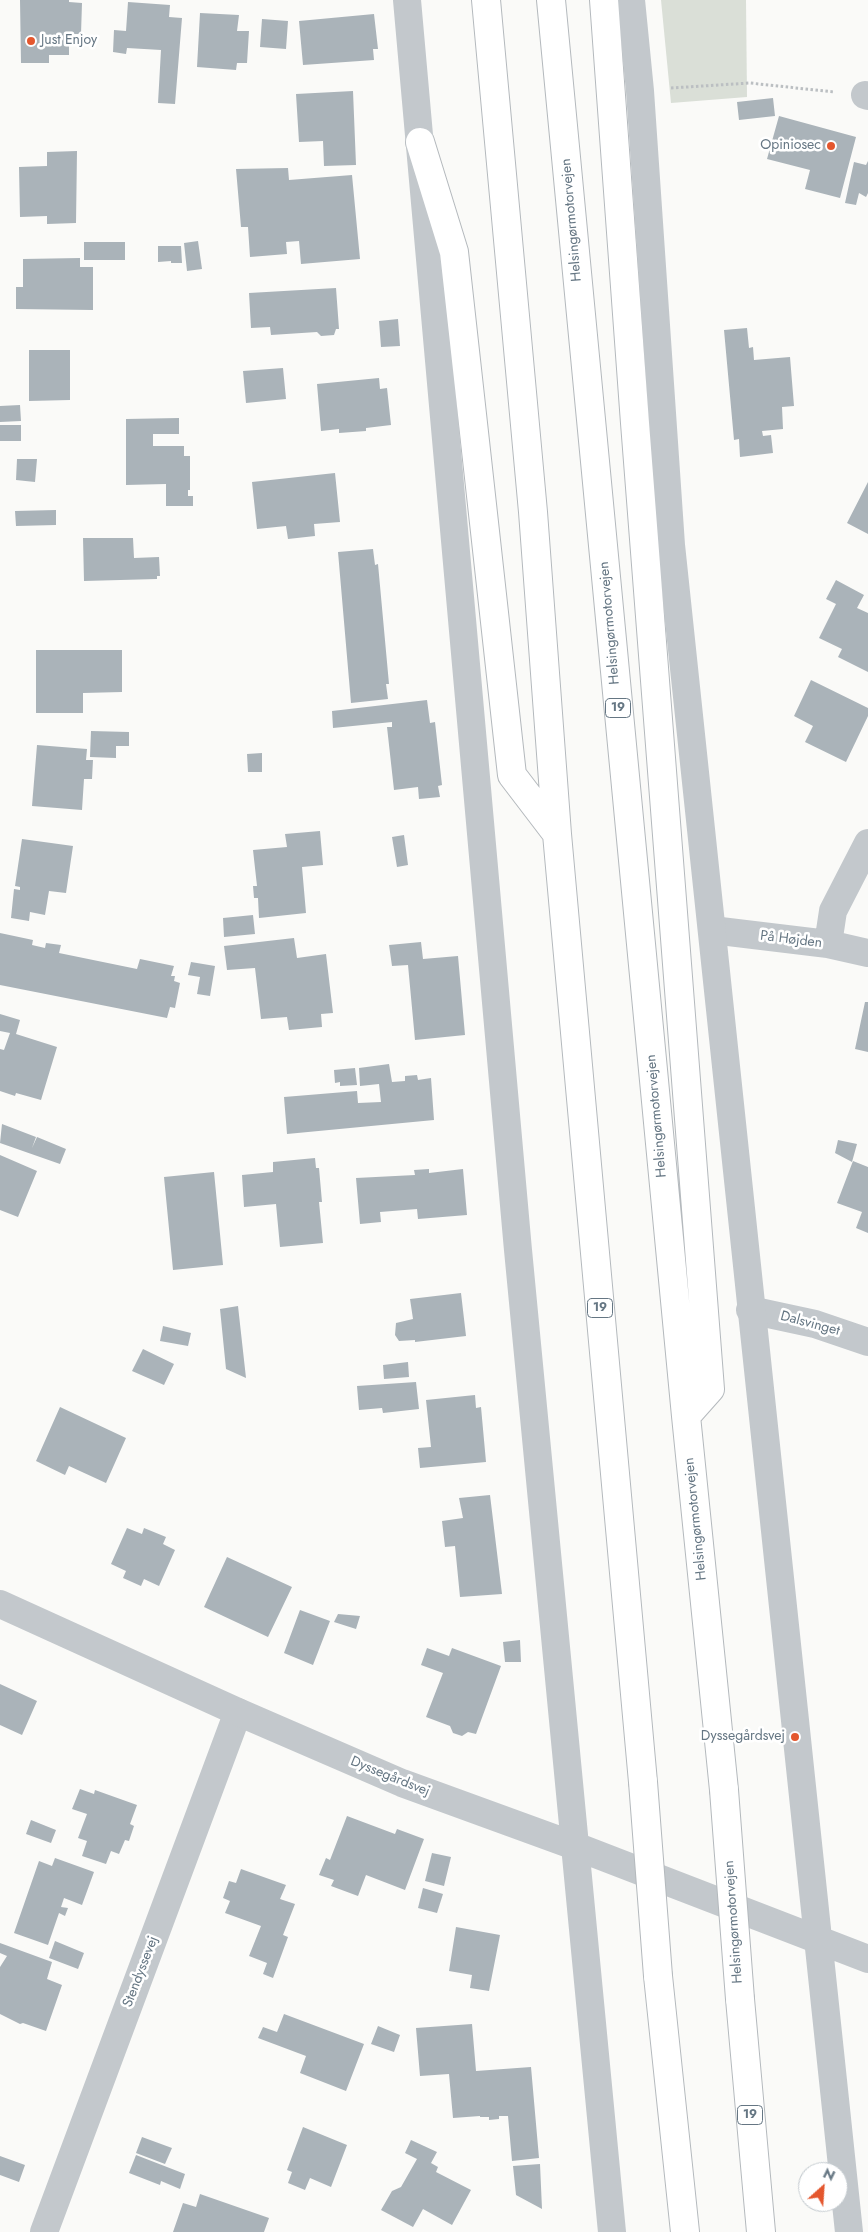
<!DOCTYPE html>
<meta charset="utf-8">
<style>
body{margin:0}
#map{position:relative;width:868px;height:2232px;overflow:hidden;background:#fafaf8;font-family:Jost,sans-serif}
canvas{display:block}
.north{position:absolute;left:798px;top:2162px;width:50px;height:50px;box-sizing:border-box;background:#fff;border:1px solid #c1c8cd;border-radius:50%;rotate:26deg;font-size:14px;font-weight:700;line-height:20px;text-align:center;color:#657683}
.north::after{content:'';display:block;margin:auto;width:18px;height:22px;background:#e4572e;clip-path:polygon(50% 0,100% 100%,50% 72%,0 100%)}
</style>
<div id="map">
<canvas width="868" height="2232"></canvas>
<div class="north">N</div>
</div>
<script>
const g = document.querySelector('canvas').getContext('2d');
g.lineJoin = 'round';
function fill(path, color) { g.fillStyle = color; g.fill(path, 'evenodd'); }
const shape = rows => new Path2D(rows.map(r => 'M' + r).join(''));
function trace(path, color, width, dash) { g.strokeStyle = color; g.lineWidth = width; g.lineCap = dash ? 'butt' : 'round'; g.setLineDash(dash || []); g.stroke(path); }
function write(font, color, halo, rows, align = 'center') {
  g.font = font + ' Jost,sans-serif'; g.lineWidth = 5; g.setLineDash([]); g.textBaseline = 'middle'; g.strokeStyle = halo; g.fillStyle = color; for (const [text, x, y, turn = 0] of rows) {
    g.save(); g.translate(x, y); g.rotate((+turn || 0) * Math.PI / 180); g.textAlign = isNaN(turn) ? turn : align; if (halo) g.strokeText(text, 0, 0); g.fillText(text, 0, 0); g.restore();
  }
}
const green = shape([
 [661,0,746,0,747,97,671,103]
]);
const building = shape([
 [20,0,69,0,69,2,82,3,81,34,69,34,69,55,49,55,49,63,21,63],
 [128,2,170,5,169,17,182,18,175,104,158,103,161,50,127,48,126,54,113,52,114,30,126,31],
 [200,13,239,15,237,31,249,31,247,63,237,63,236,70,197,67],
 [374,14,378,49,373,49,374,60,303,65,299,21],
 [262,19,288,21,286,49,260,47],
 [353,91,356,165,324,166,323,141,299,142,296,94],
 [773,98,775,116,739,120,737,102],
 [779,116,856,137,840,198,805,189,810,170,767,159],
 [77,151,76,223,47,224,47,216,20,217,19,167,47,166,47,152],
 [868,161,868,193,866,197,859,193,856,205,845,203,854,162,866,165],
 [288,168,289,180,352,175,360,259,301,264,299,241,286,242,287,254,250,257,248,227,241,227,236,169],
 [198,241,202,269,187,271,184,243],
 [84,242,125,242,125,260,84,260],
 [158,246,181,246,182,263,171,263,171,252,171,261,158,262],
 [80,258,80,267,93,267,93,310,16,309,16,287,23,287,23,259],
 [336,288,339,329,336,329,334,335,321,336,317,332,271,335,270,327,251,328,249,293],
 [398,319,400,346,381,347,379,321],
 [747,328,749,348,753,347,754,360,790,357,794,406,782,407,783,429,762,431,763,436,771,435,773,453,740,457,739,439,734,440,724,330],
 [29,350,70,350,70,400,29,401],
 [283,368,286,399,246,403,243,371],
 [379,378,380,389,387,388,391,425,366,428,366,431,339,433,339,429,321,431,317,384],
 [20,405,21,421,0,422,0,406],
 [179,418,179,434,153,434,153,446,184,446,184,456,190,456,190,490,188,490,188,496,193,496,193,506,166,506,166,484,126,485,126,419],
 [0,425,21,425,21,441,0,441],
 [17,459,37,459,35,482,16,480],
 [335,473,340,522,314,524,315,536,288,539,286,526,257,529,252,482],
 [868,482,868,534,847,523],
 [56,510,56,525,16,526,15,511],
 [83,538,133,538,134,558,159,557,160,576,157,576,157,579,84,581],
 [373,549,375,565,378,564,389,684,386,684,388,699,351,703,338,552],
 [836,580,864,595,857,608,868,613,868,672,838,657,842,649,819,638,836,604,826,599],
 [36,650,122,650,122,692,83,693,83,713,36,713],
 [811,680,868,708,868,716,846,762,805,742,813,726,794,716],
 [427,700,430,723,435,722,442,785,438,786,440,797,419,799,418,787,394,790,387,727,392,727,392,722,333,728,332,711],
 [91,731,129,732,129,746,116,746,116,758,90,757],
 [37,745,87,749,86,760,93,760,92,779,84,779,82,810,32,806],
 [262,753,262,772,248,772,247,754],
 [320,831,323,865,302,867,306,913,259,918,258,898,254,898,253,886,257,886,253,850,287,847,285,834],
 [404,835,408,865,397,867,392,837],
 [22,839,73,846,66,893,49,891,45,915,30,912,29,921,11,918,14,889,20,890,20,887,15,886],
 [253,915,255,934,224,937,223,918],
 [0,933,33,940,32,945,45,948,46,943,61,945,59,953,137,969,140,959,174,966,171,976,175,976,174,981,180,983,175,1008,170,1007,167,1018,0,985],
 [294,938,297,958,326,954,333,1013,321,1014,322,1027,289,1030,287,1017,261,1019,255,968,227,970,224,946],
 [421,942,423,959,458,956,465,1035,415,1040,408,965,392,966,389,945],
 [191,962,215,966,210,996,197,994,200,977,188,975],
 [865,1002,868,1002,868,1052,855,1049],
 [0,1014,20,1020,16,1034,57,1047,41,1100,16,1093,15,1096,0,1091,0,1049,4,1050,10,1033,0,1031],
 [389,1064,392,1082,405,1081,405,1076,417,1075,418,1080,431,1078,434,1120,287,1134,284,1097,357,1091,358,1103,381,1102,379,1084,360,1086,359,1068],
 [355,1068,357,1085,340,1086,340,1082,335,1083,334,1070],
 [2,1124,36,1137,32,1148,37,1137,66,1149,60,1164,0,1143],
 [838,1140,857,1144,852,1162,835,1153],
 [0,1155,37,1171,18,1217,0,1210],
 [315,1158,316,1168,319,1168,322,1202,319,1202,323,1243,280,1247,276,1204,244,1207,242,1175,273,1172,273,1162],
 [853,1161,868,1167,868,1233,856,1228,862,1212,837,1203],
 [429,1169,429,1173,463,1169,467,1215,418,1219,417,1209,380,1212,381,1222,360,1224,356,1178,415,1175,414,1170],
 [214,1172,223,1265,173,1270,164,1177],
 [461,1293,466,1336,415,1342,415,1340,399,1341,395,1335,396,1323,413,1319,410,1299],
 [238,1306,246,1378,226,1369,220,1309],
 [163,1326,191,1333,188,1346,160,1341],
 [143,1349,174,1364,164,1385,132,1371],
 [408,1362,409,1377,384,1379,383,1365],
 [416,1382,419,1409,383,1413,382,1408,359,1410,357,1386],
 [475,1395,476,1408,481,1407,486,1462,420,1468,418,1448,431,1447,426,1400],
 [60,1407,126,1438,106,1483,69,1466,65,1475,36,1461],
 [490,1495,502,1594,460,1597,455,1546,445,1547,442,1521,463,1518,459,1498],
 [127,1528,142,1534,144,1528,166,1537,163,1544,175,1550,159,1586,144,1579,141,1586,123,1578,126,1571,111,1564],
 [227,1557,292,1587,268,1637,204,1607],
 [300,1610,330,1621,313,1665,284,1653],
 [338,1614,360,1616,356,1629,334,1622],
 [520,1640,521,1662,505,1662,503,1642],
 [427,1648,449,1656,452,1648,501,1666,476,1734,468,1732,462,1736,453,1733,450,1726,426,1717,443,1673,421,1665],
 [0,1684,37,1701,22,1735,0,1725],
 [80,1789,94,1794,95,1790,137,1805,130,1824,134,1826,129,1841,125,1840,119,1854,111,1851,106,1864,82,1856,87,1841,78,1838,87,1814,72,1809],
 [347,1816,395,1834,397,1829,424,1839,405,1890,366,1875,358,1896,331,1886,334,1880,319,1875,326,1858,330,1860],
 [31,1820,56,1830,51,1843,26,1834],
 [432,1853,451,1857,444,1886,425,1881],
 [55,1858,94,1872,82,1905,64,1898,61,1907,68,1908,65,1916,59,1913,48,1945,14,1933,39,1861,52,1866],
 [241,1869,286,1885,280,1899,295,1904,283,1935,288,1937,273,1978,263,1974,267,1963,249,1956,261,1926,225,1913,230,1901,223,1898,229,1881,236,1883],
 [423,1888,443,1894,437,1913,418,1908],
 [456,1927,500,1935,489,1991,470,1988,472,1975,449,1971],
 [55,1941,84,1953,78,1969,49,1958],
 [0,1943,52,1962,47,1979,62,1985,46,2031,23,2023,20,2024,0,2014,0,1967,7,1956,0,1953],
 [284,2014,364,2044,346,2091,300,2073,306,2056,258,2038,263,2027,277,2032],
 [472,2024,476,2071,531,2067,539,2158,512,2161,508,2116,499,2116,499,2119,489,2120,489,2117,480,2117,480,2116,453,2118,449,2074,420,2076,416,2028],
 [378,2026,400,2035,394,2052,371,2044],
 [303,2127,347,2145,331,2187,310,2178,305,2190,288,2183,292,2172,287,2170],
 [142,2137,172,2148,165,2164,136,2153],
 [411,2140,437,2152,431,2163,438,2167,436,2172,471,2190,452,2225,423,2209,413,2227,381,2210,392,2191,401,2187,417,2159,405,2153],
 [136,2155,185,2174,180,2189,161,2181,160,2185,129,2173],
 [0,2156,25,2165,19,2182,0,2175],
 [540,2164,542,2209,516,2195,513,2166],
 [200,2194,269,2218,264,2232,173,2232,183,2203,196,2207]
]);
const path = shape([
 [671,88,750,83,834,92]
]);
const minor = shape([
 [865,95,868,96],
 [712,930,828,944,868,953],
 [828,944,833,911,868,843],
 [750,1310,815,1324,868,1342],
 [44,2232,238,1712]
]);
const tertiary = shape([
 [407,0,518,1250,612,2232],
 [631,0,640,91,671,545,849,2232],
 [0,1604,238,1712,402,1783,575,1846,868,1959]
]);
const motorway = shape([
 [486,0,533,512,557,834,643,1782],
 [551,0,686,1416,724,1790],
 [604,0,635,423,710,1389,686,1416],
 [420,142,454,252,512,775,557,834],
 [658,1976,685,2232],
 [740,1999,761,2232]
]);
const motorwayBridge = shape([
 [643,1782,658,1976],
 [724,1790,740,1999]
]);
const markers = [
 [31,41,5,"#e4572e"],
 [831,146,5,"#e4572e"],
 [795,1737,5,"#e4572e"]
];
const shields = [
 [618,708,25],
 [600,1308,25],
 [750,2115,25]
];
const shieldNames = [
 ["19",618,708],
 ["19",600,1308],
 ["19",750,2115]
];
const poiNames = [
 ["Just Enjoy",41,41,"left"],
 ["Opiniosec",821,146],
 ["Dyssegårdsvej",785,1737]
];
const streetNames = [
 ["Helsingørmotorvejen",572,220,-95],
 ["Helsingørmotorvejen",610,623,-95],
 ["På Højden",791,940,7],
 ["Helsingørmotorvejen",657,1116,-95],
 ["Dalsvinget",810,1324,15],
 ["Helsingørmotorvejen",696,1519,-96],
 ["Dyssegårdsvej",390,1777,22],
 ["Helsingørmotorvejen",734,1922,-94],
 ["Stendyssevej",141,1972,-69]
];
fill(green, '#dadfd7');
fill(building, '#aab3b9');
trace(motorway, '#b4b9bd', 30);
trace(path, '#bbbfc2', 3, [2.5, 2.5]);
trace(minor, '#c3c8cc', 28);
trace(tertiary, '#c3c8cc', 28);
trace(motorway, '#fff', 28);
trace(motorwayBridge, '#b4b9bd', 30, []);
trace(motorwayBridge, '#fff', 28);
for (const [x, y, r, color] of markers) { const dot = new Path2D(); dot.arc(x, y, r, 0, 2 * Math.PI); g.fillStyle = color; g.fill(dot); trace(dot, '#fff', 2); }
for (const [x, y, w] of shields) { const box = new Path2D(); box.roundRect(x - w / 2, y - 9.5, w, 19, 4); g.fillStyle = '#fff'; g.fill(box); trace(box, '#657683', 1); }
write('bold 12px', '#657683', null, shieldNames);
write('14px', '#657683', '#fff', poiNames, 'right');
write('14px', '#657683', '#fff', streetNames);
</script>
